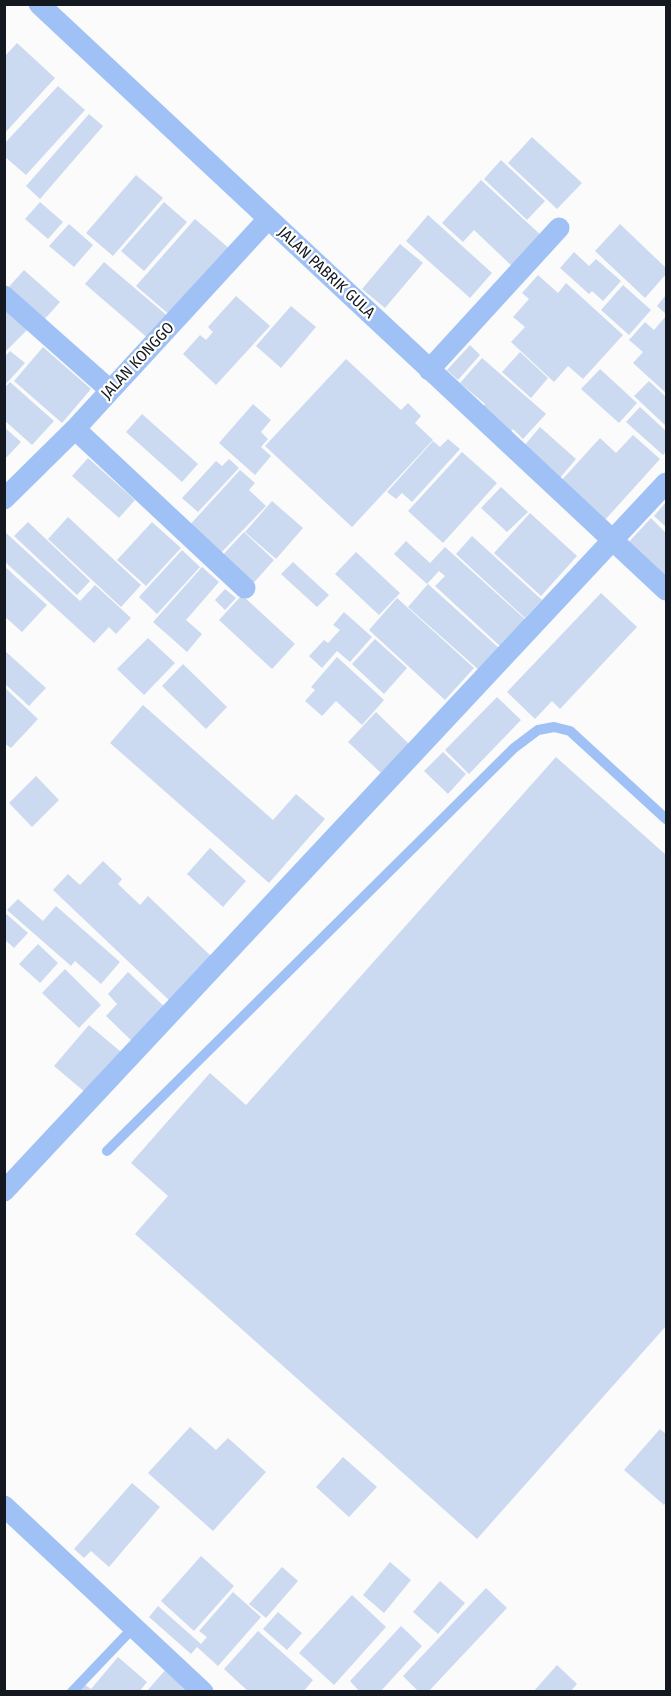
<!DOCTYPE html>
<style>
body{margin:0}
#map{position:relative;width:671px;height:1696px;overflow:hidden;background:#fbfbfb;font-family:"Fira Sans Condensed",sans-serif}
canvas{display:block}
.frame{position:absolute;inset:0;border:6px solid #141921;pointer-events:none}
</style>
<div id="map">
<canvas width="671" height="1696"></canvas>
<div class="frame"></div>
</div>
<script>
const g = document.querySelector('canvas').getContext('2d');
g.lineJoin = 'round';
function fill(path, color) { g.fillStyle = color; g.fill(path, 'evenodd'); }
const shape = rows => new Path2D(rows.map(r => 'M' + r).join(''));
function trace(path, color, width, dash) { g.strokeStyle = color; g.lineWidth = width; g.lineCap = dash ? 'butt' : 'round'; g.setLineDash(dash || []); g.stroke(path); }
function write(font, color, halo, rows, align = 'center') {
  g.font = font + ' "Fira Sans Condensed",sans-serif'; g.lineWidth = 4.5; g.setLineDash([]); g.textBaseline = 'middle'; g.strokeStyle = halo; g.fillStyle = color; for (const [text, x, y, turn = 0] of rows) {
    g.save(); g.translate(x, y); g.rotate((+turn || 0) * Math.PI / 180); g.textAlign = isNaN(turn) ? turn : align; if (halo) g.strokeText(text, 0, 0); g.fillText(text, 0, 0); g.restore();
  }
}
const building = shape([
 [17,43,55,78,4,134,4,57],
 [58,86,85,110,26,175,4,156,4,144],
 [89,114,103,126,40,199,26,186],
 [532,137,582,183,557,209,508,163],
 [501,160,545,201,527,220,484,179],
 [136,175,163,198,113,256,86,233],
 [481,180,543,237,514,268,474,230,463,242,442,223],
 [40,202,63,222,48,239,25,219],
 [164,202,187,222,144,271,121,251],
 [428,215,492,273,470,298,406,241],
 [195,219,231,250,172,317,136,286],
 [69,224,93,245,74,267,49,246],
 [620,224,666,268,666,274,645,298,595,251],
 [400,244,423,263,385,308,362,289],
 [574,252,589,266,596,259,621,281,603,301,592,291,589,294,560,268],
 [104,262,170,318,150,340,85,284],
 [24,270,60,302,42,322,6,290],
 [538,275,558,293,566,283,623,335,583,379,568,366,554,382,511,342,525,327,513,317,529,299,522,293],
 [623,285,651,310,629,335,601,310],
 [666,295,666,314,657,306],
 [236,296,270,326,216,385,183,354,200,335,206,340,213,332,208,327],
 [4,305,30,327,4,353],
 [291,306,316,327,281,368,256,346],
 [666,316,666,393,633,363,643,352,629,340,645,322,654,330],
 [470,345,480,355,458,380,447,370],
 [43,347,91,389,62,423,14,381],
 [10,351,25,363,4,386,4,357],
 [520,352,548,378,531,398,502,372],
 [482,358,546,414,523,439,513,429,508,435,480,410,485,404,460,383],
 [346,359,401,410,408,403,421,416,415,423,433,440,352,527,265,446],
 [600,369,637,403,619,423,581,389],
 [649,381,666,397,666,426,634,396],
 [10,382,54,421,32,445,4,420,4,388],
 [253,404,271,420,261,432,268,439,261,447,271,456,255,475,219,443],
 [640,407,666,431,666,451,663,455,626,422],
 [142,414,198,464,182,482,126,432],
 [4,427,21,442,4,460],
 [540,427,576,459,559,479,523,447],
 [633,435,660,459,604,521,560,482,600,438,616,453],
 [448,439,460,449,412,502,402,493,396,499,387,492,433,441,440,447],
 [462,452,497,483,443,543,408,511],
 [88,458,135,500,119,518,72,476],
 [229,459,239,468,198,512,182,498,216,461,222,466],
 [240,470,255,483,249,490,266,506,218,556,187,528],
 [501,487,528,512,507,532,481,508],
 [272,501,303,528,276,559,245,532],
 [666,502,666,527,654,516],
 [530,513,577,556,541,596,494,553],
 [68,517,141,585,121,607,48,539],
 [651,518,666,533,666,582,626,545],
 [28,522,90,581,77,595,14,536],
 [152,522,181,548,146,586,117,560],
 [4,531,80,601,95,585,131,618,116,634,109,627,94,643,4,561],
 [244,532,274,560,250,587,219,559],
 [472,536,542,600,525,618,456,554],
 [406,541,430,563,445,547,526,620,501,647,435,586,445,576,439,571,427,584,394,554],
 [182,550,200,567,157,614,139,597],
 [356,552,400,593,379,615,335,574],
 [293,562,329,595,317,607,281,574],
 [4,566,47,605,22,632,4,616],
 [202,567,219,582,186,620,202,634,187,652,153,622],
 [428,584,500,649,480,671,408,607],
 [225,589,236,598,225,610,215,600],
 [601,593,637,627,560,709,552,701,535,719,507,692],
 [242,595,295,644,272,669,219,620],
 [397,598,474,668,445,700,369,630],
 [344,612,372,637,350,662,337,651,322,668,309,656,324,640,328,643,340,630,333,625],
 [148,638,175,663,144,695,117,669],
 [375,639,407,668,384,694,352,664],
 [4,650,46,688,29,706,4,683],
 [337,657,384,700,362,725,336,701,322,716,305,701,315,690,311,687],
 [183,664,227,707,206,729,162,686],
 [4,687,38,719,11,748,4,743],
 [497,697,521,720,469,774,445,750],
 [143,705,273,820,296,794,325,819,269,883,110,743],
 [376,712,409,744,381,773,348,742],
 [443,752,466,774,448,794,424,771],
 [556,757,666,855,666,1326,477,1539,135,1234,168,1196,131,1163,210,1073,246,1105],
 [36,776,59,800,32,827,9,803],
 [210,848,246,881,223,907,187,874],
 [103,861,122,879,118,884,140,905,148,896,213,958,171,1002,53,890,68,874,80,885],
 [18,899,43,921,56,906,120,962,101,984,75,961,71,966,7,910],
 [4,912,28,933,14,948,4,939],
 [38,944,58,963,40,983,19,964],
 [65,969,101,1005,79,1028,42,993],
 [128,972,169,1011,137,1046,106,1016,117,1004,108,994],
 [89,1025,121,1052,86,1093,54,1066],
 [190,1427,216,1450,228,1438,266,1472,213,1531,148,1473],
 [660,1429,666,1434,666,1502,664,1505,624,1470],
 [343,1457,377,1487,349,1517,316,1487],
 [132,1483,160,1507,109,1567,91,1551,84,1558,74,1549],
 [201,1556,234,1586,194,1631,161,1601],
 [390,1562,411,1580,384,1613,363,1595],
 [282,1567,298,1581,266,1618,249,1604],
 [440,1581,465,1603,438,1634,413,1612],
 [486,1588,507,1608,428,1692,419,1692,403,1676],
 [233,1592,261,1617,218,1666,197,1647,191,1654,149,1617,158,1606,201,1644,207,1637,199,1631],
 [352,1595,386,1627,334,1685,299,1653],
 [278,1612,302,1633,287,1650,263,1629],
 [401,1626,422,1646,380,1692,360,1692,350,1681],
 [258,1631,313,1680,303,1692,249,1692,224,1669],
 [118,1657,147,1682,139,1692,78,1692,84,1684,91,1689],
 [557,1665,577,1684,570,1692,533,1692],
 [167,1668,190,1692,146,1692]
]);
const service = shape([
 [107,1151,514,748,538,730,554,727,570,731,666,819],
 [72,1692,134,1627]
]);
const minor = shape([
 [39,4,666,590],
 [4,296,110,390],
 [429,370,559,228],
 [75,429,245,588],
 [4,499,75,429,268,219],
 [4,1191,666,483],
 [4,1506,203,1692]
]);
const streetNames = [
 ["JALAN PABRIK GULA",326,273,43],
 ["JALAN KONGGO",138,361,-47]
];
fill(building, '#cbdaf0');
trace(service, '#a0c1f5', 10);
trace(minor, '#a0c1f5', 21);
write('16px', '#141921', '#fff', streetNames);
</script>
